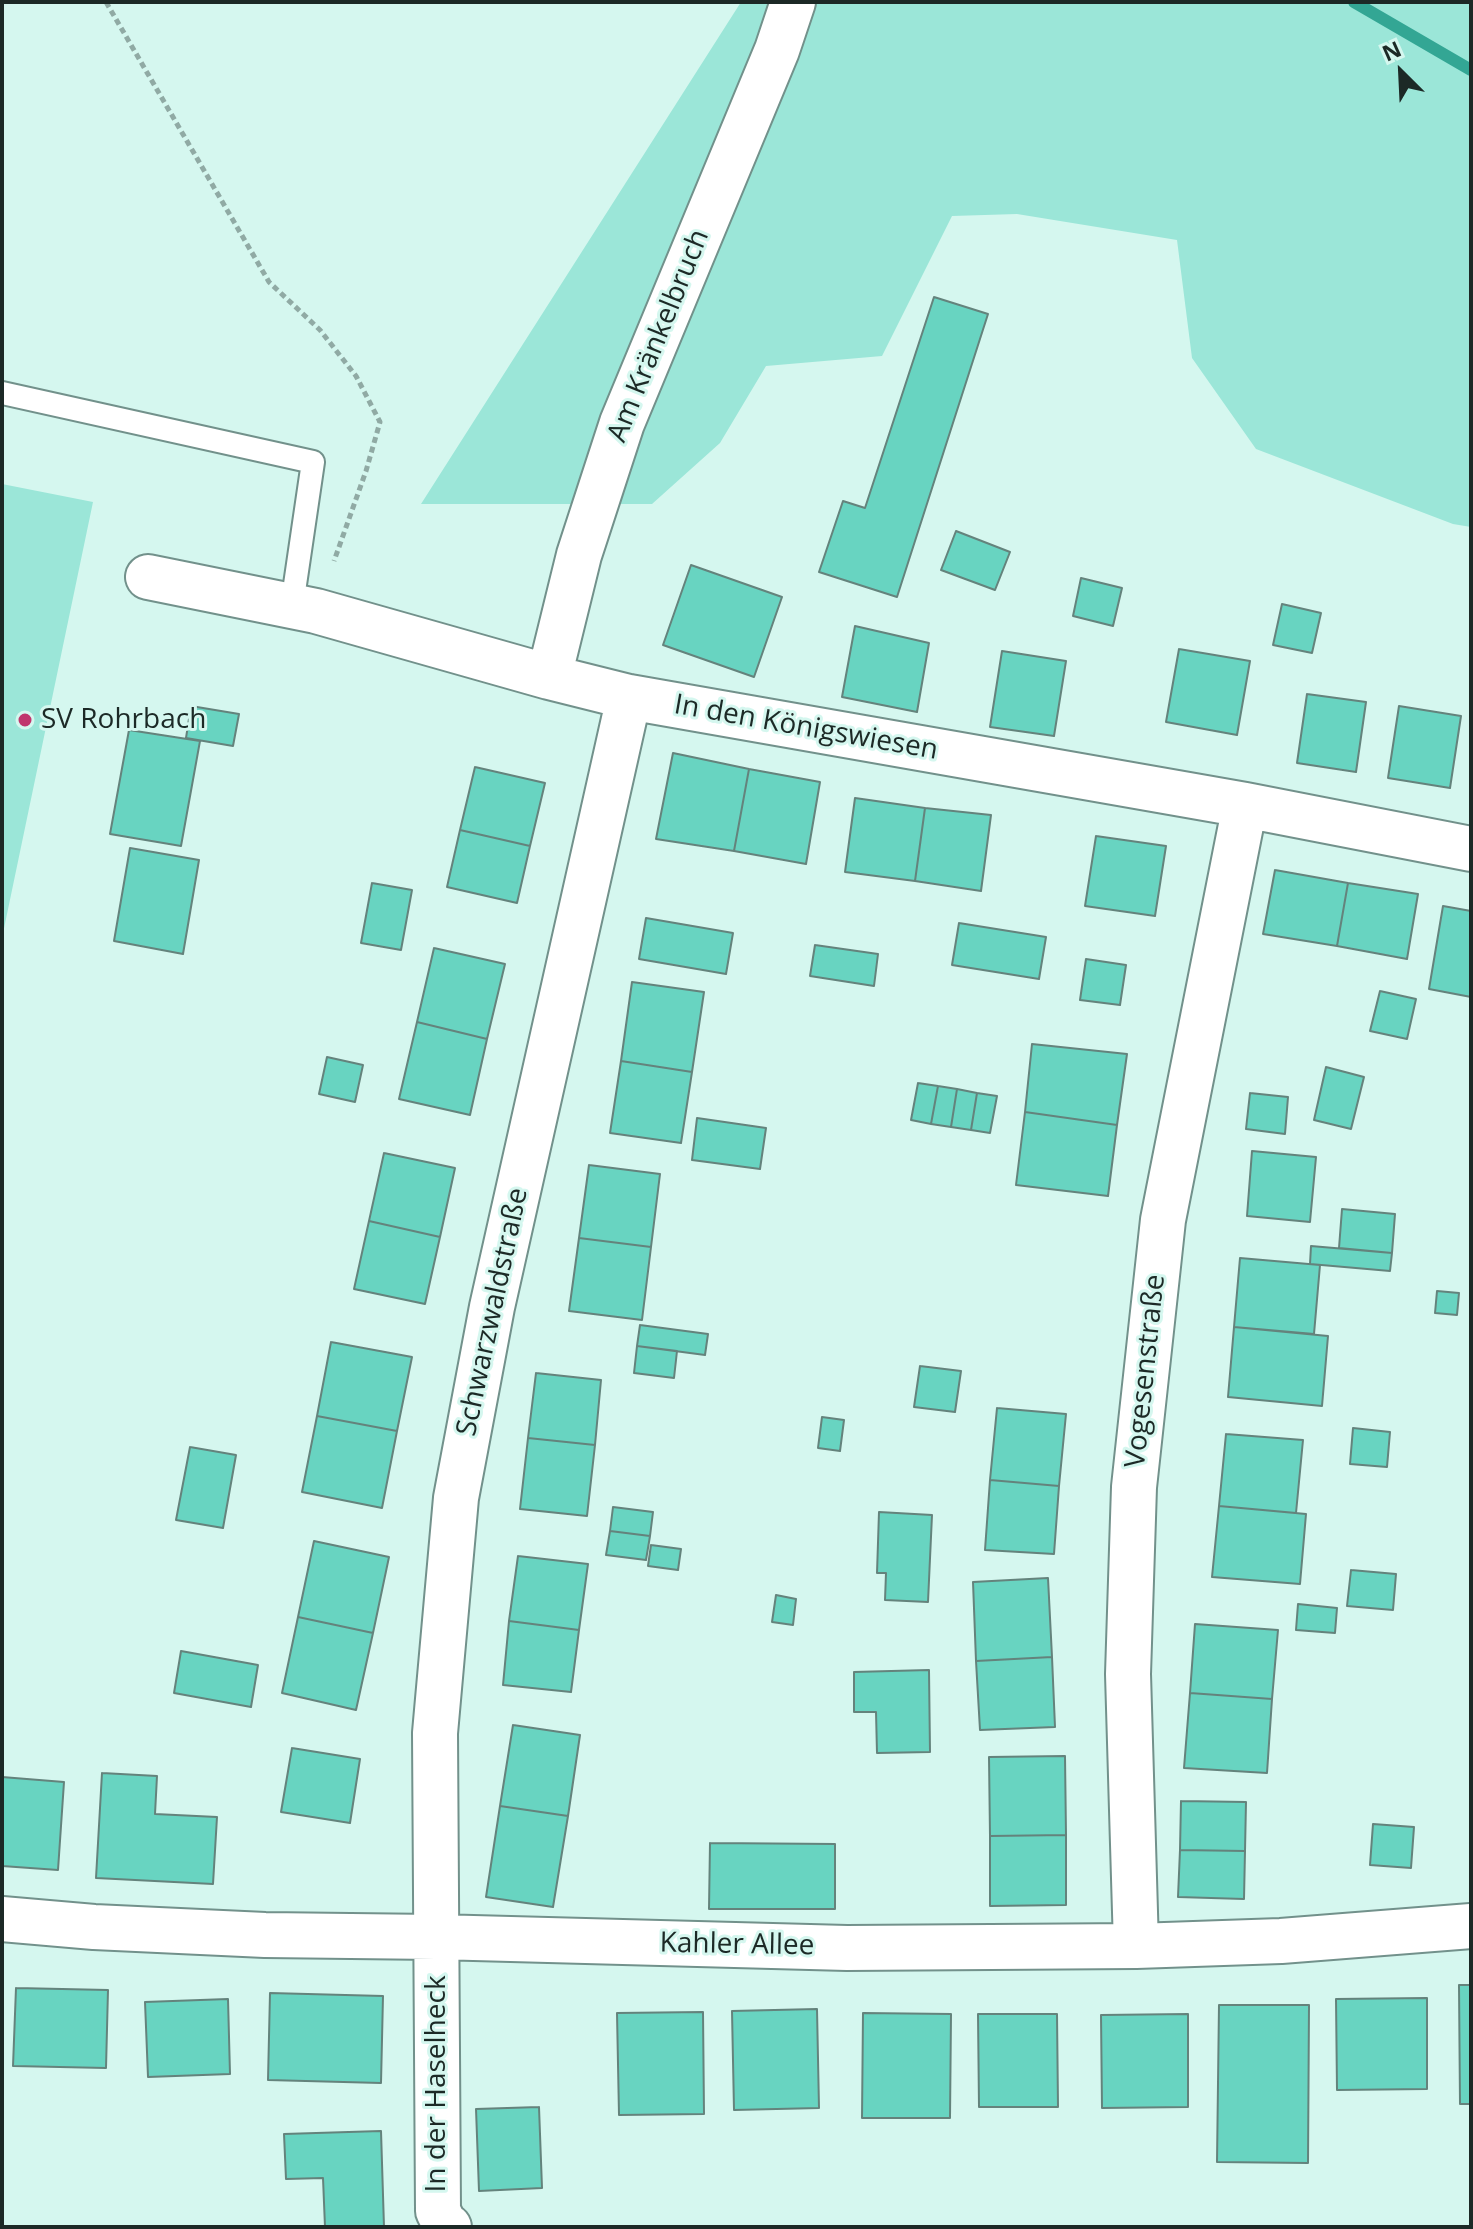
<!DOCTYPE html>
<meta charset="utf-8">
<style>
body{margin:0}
#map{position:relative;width:1473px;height:2229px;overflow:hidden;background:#d5f7ef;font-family:"Open Sans",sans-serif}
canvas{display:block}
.frame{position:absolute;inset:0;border:4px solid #1c2926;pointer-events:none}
.north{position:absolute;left:1361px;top:32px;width:80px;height:80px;-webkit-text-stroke:6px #d5f7ef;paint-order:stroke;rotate:336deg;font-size:22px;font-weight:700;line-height:32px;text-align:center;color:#1c2926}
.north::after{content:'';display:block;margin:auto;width:28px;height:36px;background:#1c2926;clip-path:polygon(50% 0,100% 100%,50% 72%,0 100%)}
</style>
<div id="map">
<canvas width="1473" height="2229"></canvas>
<div class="frame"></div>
<div class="north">N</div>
</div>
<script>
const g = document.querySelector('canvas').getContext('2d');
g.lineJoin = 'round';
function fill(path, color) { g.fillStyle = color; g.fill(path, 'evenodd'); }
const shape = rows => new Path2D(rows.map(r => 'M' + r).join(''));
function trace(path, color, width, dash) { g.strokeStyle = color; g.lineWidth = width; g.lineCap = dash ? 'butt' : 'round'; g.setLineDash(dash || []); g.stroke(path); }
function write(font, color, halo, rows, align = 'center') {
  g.font = font + ' "Open Sans",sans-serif'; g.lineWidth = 6; g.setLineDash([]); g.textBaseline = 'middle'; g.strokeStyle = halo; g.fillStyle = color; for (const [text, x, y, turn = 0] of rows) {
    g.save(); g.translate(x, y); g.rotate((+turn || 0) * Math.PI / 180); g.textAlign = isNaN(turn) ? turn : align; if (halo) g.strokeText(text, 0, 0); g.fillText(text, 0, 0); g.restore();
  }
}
const green = shape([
 [741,2,1471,2,1471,527,1453,524,1256,449,1192,358,1177,240,1017,214,952,216,882,356,766,366,720,443,652,504,421,504],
 [2,484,93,502,2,938]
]);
const stream = shape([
 [1354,2,1471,70]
]);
const building = shape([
 [934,297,988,314,897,597,819,572,843,501,865,508,934,297],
 [956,531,1010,552,995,590,941,570,956,531],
 [691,565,782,597,754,677,663,645,691,565],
 [1081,578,1122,588,1113,626,1073,616,1081,578],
 [1282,604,1321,613,1312,653,1273,645,1282,604],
 [855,626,929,643,917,712,842,697,855,626],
 [1179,649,1250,661,1237,735,1166,722,1179,649],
 [1002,651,1066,661,1054,736,990,727,1002,651],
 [1307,694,1366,702,1356,772,1297,763,1307,694],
 [191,706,239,714,233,746,186,738,191,706],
 [1399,706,1461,716,1450,788,1388,778,1399,706],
 [129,730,200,741,181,846,110,834,129,730],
 [673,753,749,769,734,851,656,839,673,753],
 [475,767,545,783,530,846,460,830,475,767],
 [749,769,820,782,806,864,734,851,749,769],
 [855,798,925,808,915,881,845,872,855,798],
 [925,808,991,815,981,891,915,881,925,808],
 [460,830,530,846,517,903,447,887,460,830],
 [1096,836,1166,846,1155,916,1085,906,1096,836],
 [130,848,199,860,183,954,114,941,130,848],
 [1275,870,1348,883,1337,946,1263,934,1275,870],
 [372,883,412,890,401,950,361,943,372,883],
 [1348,883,1418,894,1407,959,1337,946,1348,883],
 [1443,906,1471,911,1471,997,1429,989,1443,906],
 [646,918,733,933,726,974,639,959,646,918],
 [959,923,1046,937,1039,979,952,965,959,923],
 [815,945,878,954,874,986,810,976,815,945],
 [434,948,505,964,487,1039,417,1022,434,948],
 [1086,959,1126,965,1120,1005,1080,1000,1086,959],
 [632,982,704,992,692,1072,621,1061,632,982],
 [1380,991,1416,999,1407,1039,1370,1031,1380,991],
 [417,1022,487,1039,470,1115,399,1099,417,1022],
 [1032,1044,1127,1054,1117,1125,1025,1112,1032,1044],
 [327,1057,363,1065,355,1102,319,1094,327,1057],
 [621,1061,692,1072,681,1143,610,1133,621,1061],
 [1326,1067,1364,1077,1351,1129,1314,1120,1326,1067],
 [918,1083,938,1086,931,1124,911,1120,918,1083],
 [938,1086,957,1089,951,1127,931,1124,938,1086],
 [957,1089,977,1093,971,1130,951,1127,957,1089],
 [977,1093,997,1096,990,1133,971,1130,977,1093],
 [1250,1093,1288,1097,1285,1134,1246,1129,1250,1093],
 [1025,1112,1117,1125,1108,1196,1016,1185,1025,1112],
 [697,1118,766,1128,760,1169,692,1160,697,1118],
 [1252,1151,1316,1157,1310,1222,1247,1216,1252,1151],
 [384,1153,455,1168,440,1237,369,1221,384,1153],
 [589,1165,660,1174,651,1247,579,1238,589,1165],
 [1342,1209,1395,1214,1392,1253,1339,1248,1342,1209],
 [369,1221,440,1237,425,1304,354,1289,369,1221],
 [579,1238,651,1247,642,1320,569,1311,579,1238],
 [1311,1246,1392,1253,1390,1271,1310,1264,1311,1246],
 [1240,1258,1320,1265,1314,1334,1234,1327,1240,1258],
 [1437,1291,1459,1293,1457,1315,1435,1313,1437,1291],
 [640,1325,708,1334,705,1355,637,1346,640,1325],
 [1234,1327,1328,1336,1322,1406,1228,1397,1234,1327],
 [331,1342,412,1357,397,1431,317,1416,331,1342],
 [637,1346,677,1351,674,1378,634,1373,637,1346],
 [920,1366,961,1371,955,1412,914,1407,920,1366],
 [536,1373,601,1380,595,1445,528,1438,536,1373],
 [997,1408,1066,1414,1059,1486,990,1480,997,1408],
 [317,1416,397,1431,382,1508,302,1492,317,1416],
 [822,1417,844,1420,840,1451,818,1448,822,1417],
 [1353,1428,1390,1432,1387,1467,1350,1464,1353,1428],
 [1226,1434,1303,1440,1296,1513,1219,1506,1226,1434],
 [528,1438,595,1445,587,1516,520,1509,528,1438],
 [190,1447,236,1455,223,1528,176,1520,190,1447],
 [990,1480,1059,1486,1054,1554,985,1550,990,1480],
 [1219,1506,1306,1514,1300,1584,1212,1577,1219,1506],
 [613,1507,653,1512,650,1536,610,1531,613,1507],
 [879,1512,932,1515,928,1602,885,1600,886,1573,877,1573,879,1512],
 [610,1531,650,1536,646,1560,606,1555,610,1531],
 [314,1541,389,1557,373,1633,298,1617,314,1541],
 [651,1545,681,1549,678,1570,648,1566,651,1545],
 [518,1556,588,1564,579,1630,509,1621,518,1556],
 [1351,1570,1396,1574,1393,1610,1347,1606,1351,1570],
 [1048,1578,1052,1657,976,1661,973,1582,1048,1578],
 [776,1595,796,1599,793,1625,772,1622,776,1595],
 [1298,1604,1337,1608,1335,1633,1296,1630,1298,1604],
 [298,1617,373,1633,356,1710,282,1693,298,1617],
 [509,1621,579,1630,571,1692,503,1685,509,1621],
 [1195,1624,1278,1630,1272,1699,1190,1693,1195,1624],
 [181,1651,258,1665,251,1707,174,1693,181,1651],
 [1052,1657,1055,1727,980,1730,976,1661,1052,1657],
 [929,1670,930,1752,877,1753,876,1712,854,1712,854,1672,929,1670],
 [1190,1693,1272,1699,1267,1773,1184,1768,1190,1693],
 [513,1725,580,1735,568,1816,500,1806,513,1725],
 [292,1748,360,1759,350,1823,281,1812,292,1748],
 [1065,1756,1066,1835,990,1836,989,1757,1065,1756],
 [102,1773,157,1776,155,1814,217,1817,213,1884,96,1878,102,1773],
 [2,1777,64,1782,58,1870,2,1866,2,1777],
 [1181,1801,1246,1802,1245,1851,1180,1850,1181,1801],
 [500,1806,568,1816,553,1907,486,1897,500,1806],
 [1373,1824,1414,1827,1411,1868,1370,1865,1373,1824],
 [1066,1835,1066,1905,990,1906,990,1836,1066,1835],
 [710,1843,835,1844,835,1909,709,1909,710,1843],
 [1180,1850,1245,1851,1244,1899,1178,1897,1180,1850],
 [1459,1985,1471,1985,1471,2104,1460,2104,1459,1985],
 [16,1988,108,1990,106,2068,13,2066,16,1988],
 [270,1993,383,1996,381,2083,268,2080,270,1993],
 [1427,1998,1427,2089,1337,2090,1336,1999,1427,1998],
 [228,1999,230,2074,148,2077,145,2002,228,1999],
 [1219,2005,1309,2005,1308,2163,1217,2162,1219,2005],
 [817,2009,819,2108,734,2110,732,2011,817,2009],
 [703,2012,704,2114,619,2115,617,2013,703,2012],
 [863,2013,951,2014,950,2118,862,2118,863,2013],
 [978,2014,1057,2014,1058,2107,979,2107,978,2014],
 [1188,2014,1188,2107,1102,2108,1101,2015,1188,2014],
 [539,2107,542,2188,479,2191,476,2109,539,2107],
 [381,2131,384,2227,325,2227,323,2178,286,2179,284,2134,381,2131]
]);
const path = shape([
 [106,2,269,282,320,330,356,376,380,422,366,471,334,561]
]);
const lane = shape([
 [2,393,313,462,292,605]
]);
const street = shape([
 [148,577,316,611,549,677,629,697,1245,805,1471,849],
 [549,677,579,555,622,423,777,50,793,2],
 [2,1919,94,1927,265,1935,436,1937,847,1948,1136,1946,1281,1941,1471,1926],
 [1136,1946,1128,1674,1134,1487,1163,1220,1245,805],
 [449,2227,445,2225,438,2211,435,1733,456,1498,492,1307,629,697]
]);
const markers = [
 [25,720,8,"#c0356d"]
];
const streetNames = [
 ["Am Kränkelbruch",659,336,-68],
 ["In den Königswiesen",806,728,10],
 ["Schwarzwaldstraße",493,1312,-78],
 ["Vogesenstraße",1146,1371,-84],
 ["Kahler Allee",737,1945,1],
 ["In der Haselheck",437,2084,-90]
];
const poiNames = [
 ["SV Rohrbach",41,720]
];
fill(green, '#9be6d8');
trace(stream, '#33a694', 12);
fill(building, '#68d4c1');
trace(building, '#64837c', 2);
trace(lane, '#72918b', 26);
trace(street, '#72918b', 48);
trace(path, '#90aaa4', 5, [6, 4]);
trace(lane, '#fff', 22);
trace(street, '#fff', 44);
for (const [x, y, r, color] of markers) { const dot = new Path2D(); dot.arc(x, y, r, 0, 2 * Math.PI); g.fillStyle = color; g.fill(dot); trace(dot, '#d5f7ef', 3); }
write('28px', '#1c2926', '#d5f7ef', streetNames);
write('28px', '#1c2926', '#d5f7ef', poiNames, 'left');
</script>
